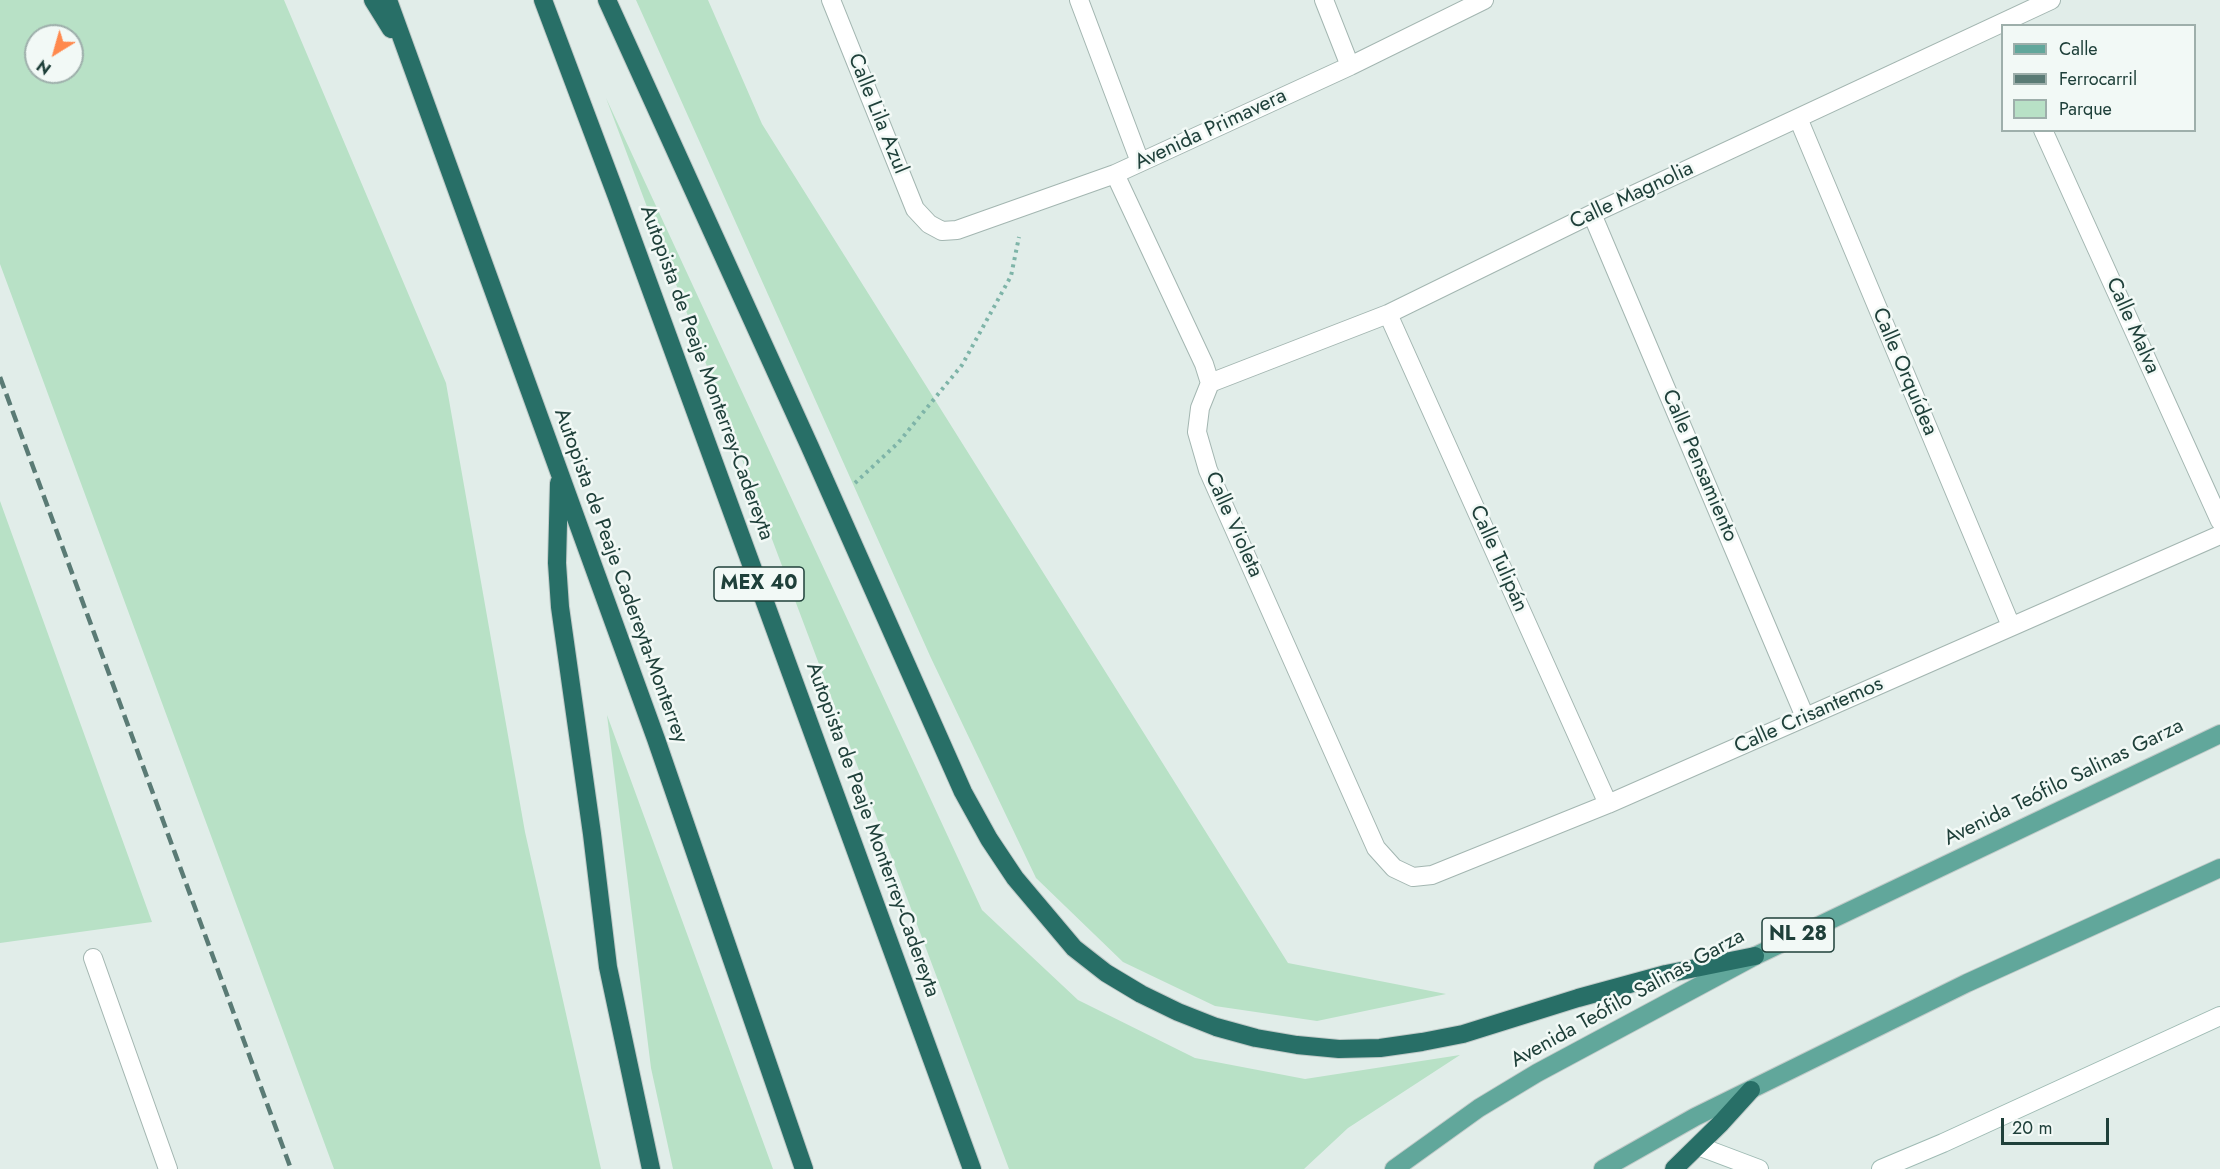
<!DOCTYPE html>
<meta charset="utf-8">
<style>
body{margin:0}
#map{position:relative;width:2220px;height:1169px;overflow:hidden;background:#e1ede9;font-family:Jost,sans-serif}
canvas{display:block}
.legend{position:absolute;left:2001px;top:24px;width:195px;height:108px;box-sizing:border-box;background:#f2f9f6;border:2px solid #9eafab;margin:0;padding:8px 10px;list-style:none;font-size:18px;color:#1f403a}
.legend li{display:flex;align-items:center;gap:12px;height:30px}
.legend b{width:30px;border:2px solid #9eafab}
.north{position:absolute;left:24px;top:24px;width:60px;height:60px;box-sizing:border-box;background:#f2f9f6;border:2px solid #9eafab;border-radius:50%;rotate:217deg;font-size:16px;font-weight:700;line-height:24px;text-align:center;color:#1f403a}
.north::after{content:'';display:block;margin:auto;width:21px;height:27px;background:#ff894d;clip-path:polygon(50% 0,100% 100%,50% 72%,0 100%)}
.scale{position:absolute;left:2001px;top:1118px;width:108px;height:27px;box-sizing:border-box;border:3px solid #1f403a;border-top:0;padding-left:8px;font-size:18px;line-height:21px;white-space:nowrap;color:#1f403a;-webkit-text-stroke:4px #f2f9f6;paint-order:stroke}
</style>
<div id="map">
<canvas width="2220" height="1169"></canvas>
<ul class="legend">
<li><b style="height:8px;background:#61a79b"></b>Calle</li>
<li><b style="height:8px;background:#5a7b75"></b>Ferrocarril</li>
<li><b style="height:16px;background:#b8e1c6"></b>Parque</li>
</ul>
<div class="north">N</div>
<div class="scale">20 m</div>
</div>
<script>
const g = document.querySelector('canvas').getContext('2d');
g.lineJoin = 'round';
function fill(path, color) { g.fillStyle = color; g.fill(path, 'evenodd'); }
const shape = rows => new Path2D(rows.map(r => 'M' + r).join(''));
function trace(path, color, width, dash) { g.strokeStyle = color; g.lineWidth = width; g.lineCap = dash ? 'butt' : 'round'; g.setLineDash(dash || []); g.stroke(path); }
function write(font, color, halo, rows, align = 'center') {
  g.font = font + ' Jost,sans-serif'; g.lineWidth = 5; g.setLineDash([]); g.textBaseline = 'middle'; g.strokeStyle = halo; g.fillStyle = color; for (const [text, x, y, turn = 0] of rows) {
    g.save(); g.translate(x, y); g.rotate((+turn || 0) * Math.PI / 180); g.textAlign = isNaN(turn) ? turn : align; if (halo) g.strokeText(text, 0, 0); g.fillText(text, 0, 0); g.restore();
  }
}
const green = shape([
 [0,0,284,0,446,383,525,832,601,1169,334,1169,0,264],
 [36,36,72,36,72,72,36,72],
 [636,0,708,0,762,124,1288,963,1446,994,1317,1021,1215,1006,1123,962,1036,878,931,658],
 [606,98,982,910,1078,1000,1195,1058,1305,1079,1460,1055,1348,1128,1304,1169,1009,1169],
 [0,501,152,922,0,943],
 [607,715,773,1169,673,1169,651,1068]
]);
const path = shape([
 [855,483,898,443,962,365,1011,276,1019,237]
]);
const street = shape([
 [831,0,915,209,929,224,942,231,957,230,1115,174,1350,66,1484,0],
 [1079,0,1140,162],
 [1324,0,1350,66],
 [1798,118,2011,626],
 [2043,130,2220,521],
 [1115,174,1204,364,1210,383,1200,408,1197,432,1208,470,1376,848,1394,868,1413,877,1432,875,1608,804,2220,535],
 [1592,214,1805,717],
 [1388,314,1608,804],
 [1210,383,1388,314,1592,214,2051,0],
 [93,958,168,1169]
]);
const secondary = shape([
 [1698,1146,1759,1169],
 [1881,1169,1943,1143,2220,1016]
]);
const primary = shape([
 [1394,1169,1479,1108,1537,1073,1755,956,2220,734],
 [1603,1169,1695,1117,1967,983,2220,868]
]);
const highway = shape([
 [373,0,391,29],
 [388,0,656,739,804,1169],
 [543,0,617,197,972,1169],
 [607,0,810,447,963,792,989,839,1015,878,1074,948,1106,973,1141,994,1178,1012,1216,1027,1256,1038,1297,1045,1339,1049,1380,1048,1422,1042,1463,1034,1578,998,1666,974,1755,956],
 [559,483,557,563,560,607,592,834,608,967,651,1169],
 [1674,1169,1721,1123,1751,1090]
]);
const rail = shape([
 [0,377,291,1169]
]);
const shields = [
 [759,584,90],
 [1798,935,72]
];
const shieldNames = [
 ["MEX 40",759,584],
 ["NL 28",1798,935]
];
const streetNames = [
 ["Calle Lila Azul",877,114,68],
 ["Avenida Primavera",1211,130,-25],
 ["Calle Magnolia",1632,196,-25],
 ["Calle Malva",2132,326,66],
 ["Calle Orquídea",1904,372,67],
 ["Autopista de Peaje Monterrey-Cadereyta",706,373,70],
 ["Calle Pensamiento",1699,466,67],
 ["Calle Violeta",1233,525,66],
 ["Calle Tulipán",1498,559,66],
 ["Autopista de Peaje Cadereyta-Monterrey",620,576,70],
 ["Calle Crisantemos",1809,716,-24],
 ["Avenida Teófilo Salinas Garza",2064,783,-26],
 ["Autopista de Peaje Monterrey-Cadereyta",872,830,70],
 ["Avenida Teófilo Salinas Garza",1628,999,-29]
];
fill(green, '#b8e1c6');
trace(street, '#a3b6b1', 20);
trace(secondary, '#9ebab3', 20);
trace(primary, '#c0cac8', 20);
trace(highway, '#c0cac8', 20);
trace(path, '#7eb4a8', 4, [3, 4.5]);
trace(street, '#fff', 18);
trace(secondary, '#fff', 18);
trace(primary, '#61a79b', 18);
trace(highway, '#286f67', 18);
trace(rail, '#5a7b75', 4.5, [12, 6]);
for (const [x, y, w] of shields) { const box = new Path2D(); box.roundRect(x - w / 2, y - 17, w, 34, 4.5); g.fillStyle = '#f2f9f6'; g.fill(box); trace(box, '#1f403a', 1.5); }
write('bold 20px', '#1f403a', null, shieldNames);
write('21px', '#1f403a', '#f2f9f6', streetNames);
</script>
